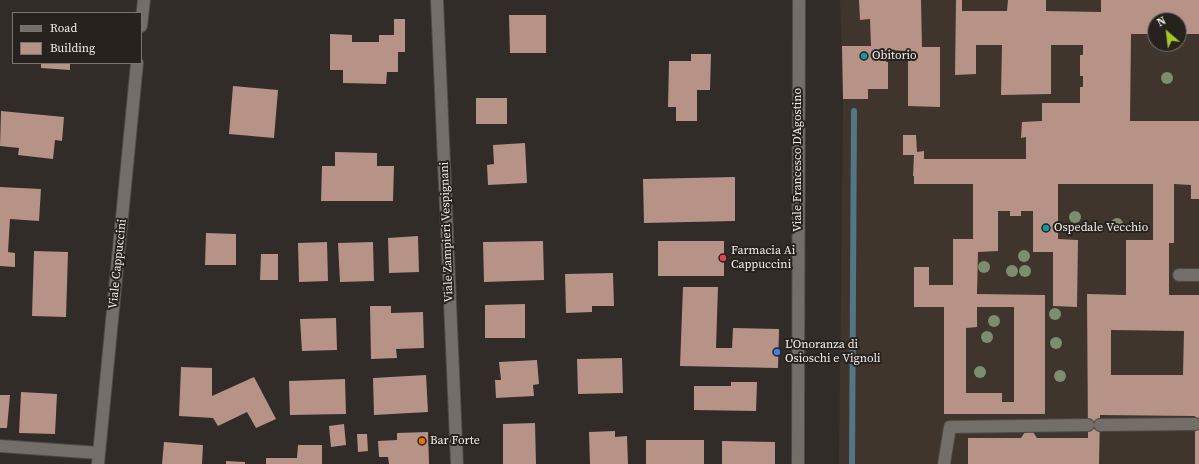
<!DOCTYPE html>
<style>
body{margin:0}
#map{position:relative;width:1199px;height:464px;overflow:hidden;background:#312c28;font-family:"Source Serif 4",serif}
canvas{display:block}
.legend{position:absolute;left:12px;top:12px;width:130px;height:52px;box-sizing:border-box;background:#27221e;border:1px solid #787470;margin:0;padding:5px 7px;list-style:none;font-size:12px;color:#f1eeeb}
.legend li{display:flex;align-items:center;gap:8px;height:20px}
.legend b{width:20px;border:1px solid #787470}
.north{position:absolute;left:1147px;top:12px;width:40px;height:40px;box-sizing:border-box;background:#27221e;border:1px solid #787470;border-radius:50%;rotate:332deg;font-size:11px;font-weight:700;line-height:16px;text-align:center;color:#f1eeeb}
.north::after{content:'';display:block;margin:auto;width:14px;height:18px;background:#a4c825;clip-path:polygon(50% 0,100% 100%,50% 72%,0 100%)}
</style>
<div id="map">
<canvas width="1199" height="464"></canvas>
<ul class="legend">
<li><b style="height:5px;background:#746e69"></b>Road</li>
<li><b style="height:11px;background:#b69386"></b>Building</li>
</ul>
<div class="north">N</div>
</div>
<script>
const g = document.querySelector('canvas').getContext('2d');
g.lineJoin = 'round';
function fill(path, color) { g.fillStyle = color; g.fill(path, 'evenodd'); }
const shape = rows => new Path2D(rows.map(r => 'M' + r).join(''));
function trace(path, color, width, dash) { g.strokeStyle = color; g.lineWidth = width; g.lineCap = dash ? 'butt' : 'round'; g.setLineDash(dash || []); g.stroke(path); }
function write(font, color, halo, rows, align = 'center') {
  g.font = font + ' "Source Serif 4",serif'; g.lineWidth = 4; g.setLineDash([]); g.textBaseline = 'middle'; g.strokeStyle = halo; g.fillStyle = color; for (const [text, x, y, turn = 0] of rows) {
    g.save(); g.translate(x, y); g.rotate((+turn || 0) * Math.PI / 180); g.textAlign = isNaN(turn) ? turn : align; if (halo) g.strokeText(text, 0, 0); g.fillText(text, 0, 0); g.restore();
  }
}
const built = shape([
 [840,0,1199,0,1199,464,839,464,843,99],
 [1155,20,1179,20,1179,44,1155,44]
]);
const stream = shape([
 [852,464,854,111]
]);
const building = shape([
 [859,0,921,0,922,47,940,47,940,107,908,106,908,51,886,50,886,62,888,62,888,89,868,89,868,99,843,99,842,46,871,46,870,19,860,20],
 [956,0,962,0,962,11,1007,11,1008,0,1046,0,1046,11,1101,12,1101,0,1199,0,1199,34,1179,34,1179,20,1155,20,1155,34,1131,34,1130,121,1199,121,1199,199,1191,199,1191,185,1174,184,1174,243,1169,243,1169,295,1199,295,1199,464,1195,464,1195,416,1100,415,1099,464,968,464,968,438,1021,438,1025,432,1028,431,1033,432,1037,438,1088,438,1087,294,1126,295,1126,240,1153,240,1153,184,1058,184,1058,239,1078,240,1077,307,1053,306,1053,252,1033,252,1033,211,1021,211,1021,216,1010,216,1010,211,998,211,998,251,978,252,977,294,1045,295,1045,414,944,414,944,307,914,307,914,267,929,267,929,285,953,285,953,239,973,239,973,184,914,184,914,176,913,176,914,155,903,155,903,135,916,135,917,152,924,151,924,159,1026,159,1026,137,1021,138,1022,122,1042,121,1042,103,1080,103,1080,87,1083,87,1083,76,1080,76,1080,55,1083,55,1083,45,1051,45,1051,94,1001,95,1002,45,976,45,976,74,955,75],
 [977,307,1014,307,1014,402,1002,402,1002,393,966,393,966,328,977,327],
 [1111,330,1184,331,1183,375,1111,375],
 [509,15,546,15,546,53,510,53],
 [394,19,405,19,405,52,398,52,398,72,387,72,386,84,343,83,343,70,330,70,330,34,352,35,352,42,379,42,379,35,394,35],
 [691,54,711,54,710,90,697,90,697,121,676,121,676,107,668,107,669,61,691,61],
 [41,63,70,63,70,70,41,68],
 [233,86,278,90,274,138,229,134],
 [476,98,507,98,507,124,476,124],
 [1,111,64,117,62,141,55,140,53,159,18,155,19,148,0,146],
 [525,143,527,183,488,185,487,165,494,164,493,145],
 [335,152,377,153,377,166,394,166,393,201,321,201,322,166,335,166],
 [735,177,735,221,644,223,643,179],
 [0,187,41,189,39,221,10,219,8,252,15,253,15,267,0,266],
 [206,233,236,234,236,265,205,265],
 [418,236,419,272,389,273,388,238],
 [543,241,544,280,484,282,483,242],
 [658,241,724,241,724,276,658,276],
 [327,242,328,281,299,282,298,243],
 [373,242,374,281,340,282,338,243],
 [34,251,68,252,66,317,32,316],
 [261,254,278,254,278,280,260,280],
 [613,273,614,306,592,306,592,312,566,313,565,274],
 [683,287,718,287,716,348,732,348,733,328,779,329,778,368,680,366],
 [525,304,525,338,485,338,485,305],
 [370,306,391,306,391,313,423,312,424,348,396,349,397,358,371,359],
 [336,318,337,350,302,351,300,319],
 [622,358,623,393,578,394,577,359],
 [537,360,539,384,533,385,534,396,496,398,495,380,501,380,499,362],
 [181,367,212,368,212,396,254,377,276,419,256,428,247,412,218,426,213,418,179,416],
 [426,375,428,412,374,415,373,378],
 [345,379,346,414,290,415,289,381],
 [731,382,757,382,756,411,694,410,694,386,731,386],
 [21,392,57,394,55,434,19,433],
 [0,395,10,395,7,428,0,428],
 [535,423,536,464,503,464,503,424],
 [344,424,346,445,331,447,329,426],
 [615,431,615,437,627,436,628,464,590,464,589,432],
 [428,432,429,464,389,464,388,457,379,457,378,441,397,440,397,433],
 [357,434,367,434,368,451,358,452],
 [646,440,704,440,704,464,646,464],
 [722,441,775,442,775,464,722,464],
 [164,442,203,445,202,464,162,464],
 [298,445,322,445,322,464,266,464,266,458,297,458],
 [226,461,245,462,245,464,226,464]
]);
const lane = shape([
 [1179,275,1199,275],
 [1100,425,1195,424],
 [944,464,950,427,1088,425]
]);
const street = shape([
 [437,0,457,464],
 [141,26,144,0],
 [0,446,99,453],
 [98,464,137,63]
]);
const secondary = shape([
 [798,464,799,0]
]);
const trees = [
 [1167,78],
 [1075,217],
 [1117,224],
 [1024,256],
 [984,267],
 [1012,271],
 [1025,271],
 [1055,314],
 [994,321],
 [987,337],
 [1056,343],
 [980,372],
 [1060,376]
];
const markers = [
 [864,56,4,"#0f9aa8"],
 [1046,228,4,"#0f9aa8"],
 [723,258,4,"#e0444e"],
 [777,352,4,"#3f7fe0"],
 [422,441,4,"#e8710a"]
];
const poiNames = [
 ["Obitorio",872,56],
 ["Ospedale Vecchio",1054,228],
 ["Farmacia Ai",731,251],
 ["Cappuccini",731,265],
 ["L'Onoranza di",785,345],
 ["Osioschi e Vignoli",785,359],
 ["Bar Forte",430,441]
];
const streetNames = [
 ["Viale Francesco D'Agostino",798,160,-90],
 ["Viale Zampieri Vespignani",447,232,-92],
 ["Viale Cappuccini",118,264,-84]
];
fill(built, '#3f352c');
trace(stream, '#527685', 6);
fill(building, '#b69386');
trace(lane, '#4d4845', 14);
trace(street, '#4d4845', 14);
trace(secondary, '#4d4845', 14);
trace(lane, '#746e69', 12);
trace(street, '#746e69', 12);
trace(secondary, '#746e69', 12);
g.fillStyle = '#7c8d70';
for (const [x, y] of trees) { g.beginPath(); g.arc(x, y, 6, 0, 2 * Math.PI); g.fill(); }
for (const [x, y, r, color] of markers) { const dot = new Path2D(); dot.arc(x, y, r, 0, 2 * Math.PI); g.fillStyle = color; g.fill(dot); trace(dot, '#27221e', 1.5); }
write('12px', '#f1eeeb', '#27221e', poiNames, 'left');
write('12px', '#f1eeeb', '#27221e', streetNames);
</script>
